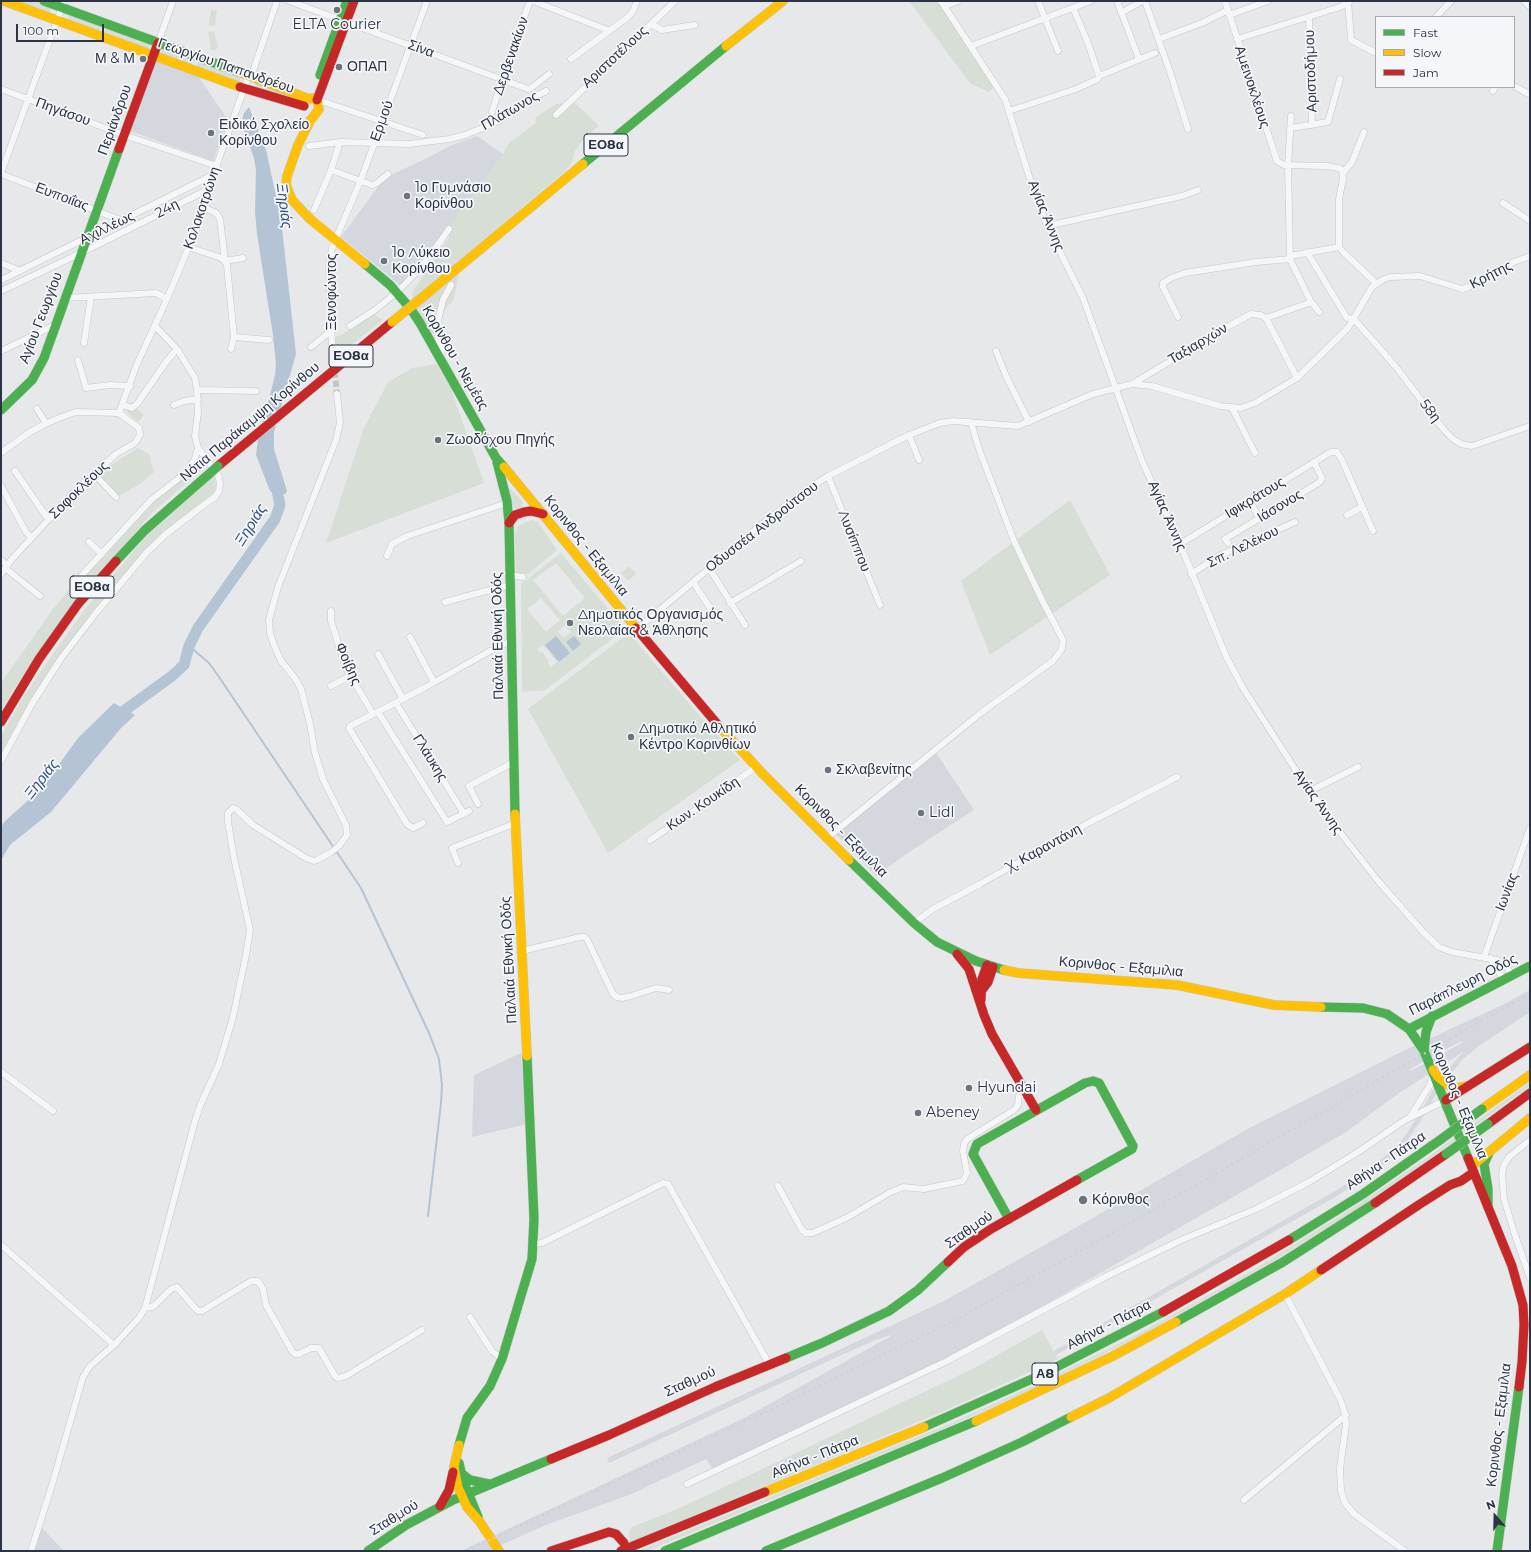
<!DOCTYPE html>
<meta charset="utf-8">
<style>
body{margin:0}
#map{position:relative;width:1531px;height:1552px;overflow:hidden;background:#e6e8ea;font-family:Montserrat,sans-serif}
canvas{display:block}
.frame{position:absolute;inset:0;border:2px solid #2b3445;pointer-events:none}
.legend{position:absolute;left:1375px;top:16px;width:140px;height:72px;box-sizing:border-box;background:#f4f6f9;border:1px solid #a4a8b1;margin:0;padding:5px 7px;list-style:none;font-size:12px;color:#2b3445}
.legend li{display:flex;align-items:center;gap:8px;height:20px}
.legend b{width:20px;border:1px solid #a4a8b1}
.north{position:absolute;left:1475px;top:1496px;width:40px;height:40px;-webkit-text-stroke:3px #f4f6f9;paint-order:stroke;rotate:340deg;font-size:11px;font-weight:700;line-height:16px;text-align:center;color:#2b3445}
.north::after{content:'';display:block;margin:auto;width:14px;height:18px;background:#2b3445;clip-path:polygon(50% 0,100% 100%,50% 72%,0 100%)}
.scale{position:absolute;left:16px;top:24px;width:88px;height:18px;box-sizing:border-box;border:2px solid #2b3445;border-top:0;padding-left:5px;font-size:12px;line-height:14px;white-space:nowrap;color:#2b3445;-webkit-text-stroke:3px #f4f6f9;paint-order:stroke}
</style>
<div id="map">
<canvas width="1531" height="1552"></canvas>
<div class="frame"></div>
<ul class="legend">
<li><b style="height:5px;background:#4caf50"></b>Fast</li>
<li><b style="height:5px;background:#ffc107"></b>Slow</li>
<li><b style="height:5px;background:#c62828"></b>Jam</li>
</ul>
<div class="north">N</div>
<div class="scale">100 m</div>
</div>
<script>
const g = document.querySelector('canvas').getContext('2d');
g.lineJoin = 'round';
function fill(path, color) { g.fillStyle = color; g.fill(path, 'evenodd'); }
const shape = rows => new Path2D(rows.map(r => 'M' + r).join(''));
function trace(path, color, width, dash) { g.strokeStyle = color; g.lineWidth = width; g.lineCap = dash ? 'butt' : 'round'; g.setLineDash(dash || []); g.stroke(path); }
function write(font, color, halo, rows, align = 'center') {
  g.font = font + ' Montserrat,sans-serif'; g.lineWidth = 3.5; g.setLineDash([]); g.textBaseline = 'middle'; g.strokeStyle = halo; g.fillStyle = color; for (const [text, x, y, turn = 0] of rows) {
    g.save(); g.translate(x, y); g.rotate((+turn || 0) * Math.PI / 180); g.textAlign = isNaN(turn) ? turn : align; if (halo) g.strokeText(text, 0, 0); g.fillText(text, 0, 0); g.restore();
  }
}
const built = shape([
 [155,59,198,76,228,120,213,161,130,131],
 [477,136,503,154,455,219,400,285,341,237,380,184,389,176,429,157,454,144],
 [936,753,974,810,912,850,876,876,836,834],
 [1530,990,1530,1012,1479,1046,1463,1059,1442,1084,1423,1117,1407,1141,1393,1156,1378,1169,1337,1196,1056,1355,1054,1351,1335,1191,1365,1172,1389,1153,1403,1139,1424,1106,1437,1083,1463,1052,1399,1093,1346,1132,1329,1142,999,1331,962,1351,713,1469,706,1459,629,1495,546,1525,488,1551,461,1551,746,1417,891,1336,891,1335,878,1339,839,1356,609,1463,607,1458,944,1301,1084,1223,1251,1127,1399,1053,1502,1005],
 [1461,1041,1462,1043,1411,1071,1410,1069],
 [521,1053,527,1124,472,1137,474,1075],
 [41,1527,64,1551,33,1551]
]);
const green = shape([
 [13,1,36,1,45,5,51,8,51,10,49,14],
 [909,1,937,1,995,87,988,92,970,83],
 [211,9,214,11,217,10,215,26,212,25,209,26],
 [69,14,103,25,100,28,101,32,68,20],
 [105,26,151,44,150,47,148,49,103,33,106,30],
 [208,31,211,32,214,31,218,47,216,50,212,50,211,49],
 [162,49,194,59,192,61,192,66,161,54],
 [197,60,241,76,239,83,195,67,198,63],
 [256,82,280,91,278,94,254,88],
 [573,101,599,126,583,140,575,151,571,164,564,172,462,258,454,299,446,308,439,327,433,333,430,333,416,309,412,296,413,291,449,237,449,226,503,154,508,144,536,123,535,119,539,115,557,104],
 [374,314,383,320,337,356,335,337,345,333],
 [436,364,450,386,484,483,326,543,364,428,388,382,412,368],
 [136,408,144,415,138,422,128,413,126,409],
 [138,448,150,455,151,464,154,472,141,483,119,496,100,477,100,474,114,463],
 [202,458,207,465,152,513,74,604,11,693,1,712,1,683,53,609,79,578,82,579,149,505,191,470],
 [214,474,216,487,213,493,152,543,91,613,57,659,32,697,1,753,1,736,24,696,54,652,86,608,153,528],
 [509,487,523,502,521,508,518,510,515,509,512,504],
 [1070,500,1110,575,990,655,961,581],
 [533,520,538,522,557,550,528,574,516,573,515,535,517,527,526,522],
 [561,553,625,629,545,690,522,692,521,584],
 [556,563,585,598,563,616,533,580],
 [541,598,560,620,546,632,527,609],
 [565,625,571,632,563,638,558,631],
 [543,645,557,662,551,667,548,663,549,661,542,652,540,653,537,649],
 [629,566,636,574,628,581,621,573],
 [629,633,698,714,740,760,608,853,528,709],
 [1530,1082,1530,1086,1429,1160,1368,1202,1267,1265,1137,1337,1045,1383,950,1426,647,1551,638,1551,949,1424,1043,1381,1136,1335,1253,1270,1354,1207,1428,1157],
 [1042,1330,1058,1359,944,1411,631,1542,629,1537,629,1531,632,1527,675,1510,731,1484,941,1384,976,1367]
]);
const water = shape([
 [249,107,266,150,281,219,296,354,274,432,274,449,287,491,285,494,279,495,270,491,256,455,258,439,266,411,275,375,276,365,273,335,257,234,255,212,256,170,254,158,241,123,244,113],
 [556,636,570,653,559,662,545,645],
 [574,636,581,644,573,651,566,642],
 [114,703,135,715,121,728,51,812,10,845,1,860,1,827,5,821,42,788,78,738]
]);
const stream = shape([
 [189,646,209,663,217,674,361,888,429,1033,439,1059,442,1085,441,1103,428,1216]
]);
const river = shape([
 [114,718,172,676,184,665,189,646,198,628,275,519,280,505,275,481]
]);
const streetTunnel = shape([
 [332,345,337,394]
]);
const street = shape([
 [289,1,528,89,531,88,549,74],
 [533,1,610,31],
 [941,1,1005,99,1028,173,1047,226,1083,298,1142,461,1180,544,1226,656,1243,688,1295,769,1339,831,1379,882,1424,933,1439,947,1452,952,1497,960,1506,966,1512,976],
 [1038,1,1058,51],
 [1117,1,1139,59],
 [1145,1,1171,75,1188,129],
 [1225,1,1277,161,1284,165,1326,166,1339,168,1342,170,1343,179,1339,199,1339,247],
 [1348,1,1351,40,1376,53],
 [1524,1,1530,7],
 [945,6,958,1],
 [1121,13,1142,1],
 [1229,15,1268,1],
 [1309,17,1312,125],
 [1436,17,1451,1],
 [651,24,662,30,695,25],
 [1159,39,1202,23,1228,10],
 [1237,39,1340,7,1349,2],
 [158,43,173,1],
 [971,46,1091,1],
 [571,59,628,17,633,11,637,1],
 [1099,76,1155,53],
 [1514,86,1530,95],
 [1,89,124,135,217,166],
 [1493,91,1495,87],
 [318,101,324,102,423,135],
 [1009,111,1076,89,1098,79,1099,76,1088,43,1073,8],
 [492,112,502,79,530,1],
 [556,115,675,1],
 [1291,128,1328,122,1340,79],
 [309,146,340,142,409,144,449,139,465,135,497,122,532,98,546,91],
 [331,170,372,185,377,183,388,174],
 [1,173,64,1],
 [1343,173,1352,162,1364,132],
 [1,174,123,221],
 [1503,203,1530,221],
 [205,208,216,213,220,219,225,261,243,258],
 [314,210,331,170,340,142],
 [1047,226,1182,196,1198,190],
 [188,247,219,257,225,261,227,265,234,337,231,349],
 [1339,247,1343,252,1376,283],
 [1307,252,1347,318,1354,319],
 [1290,256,1339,247],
 [1,263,20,271],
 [1,280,213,175],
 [1,291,81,253,211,188],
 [65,298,156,293,167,299],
 [1310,300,1319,312],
 [1178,317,1163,287,1163,283,1171,278,1185,273,1256,262,1290,259],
 [1266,318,1309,303,1310,300,1290,259,1288,166,1291,116],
 [1266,318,1297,378],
 [1354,319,1396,367,1444,430,1453,439,1461,444,1472,446,1530,426],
 [350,326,375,310,396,293,415,274,430,256,449,229],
 [234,337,269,340],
 [84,343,91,297],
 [332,345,329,266,332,248,360,182,427,1],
 [311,347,331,331],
 [1,351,55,325],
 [996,351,1006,376,1029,422],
 [440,358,441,351,437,332,437,325,443,300,451,285],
 [78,360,86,388,110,385,130,386],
 [1132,384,1229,326,1251,314,1260,315,1266,318],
 [197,390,256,391],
 [123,405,132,408,137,404,166,362,177,349],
 [174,405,184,401,198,399],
 [1232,408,1255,453],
 [37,409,46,423],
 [119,413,137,364,167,299,205,208,213,175,249,75,253,71,277,1],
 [909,435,919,460],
 [2,452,30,432,45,424,64,416,76,412,119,413],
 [15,471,48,519],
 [94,474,116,497],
 [828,476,880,605],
 [1,486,26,532,32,538],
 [1250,501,1259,518],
 [1347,515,1362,507],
 [89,542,102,554],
 [1228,543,1225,539,1320,482,1322,478,1314,462],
 [1180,544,1331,452,1337,452,1342,460,1373,531],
 [387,556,392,544,407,536,507,503],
 [1,560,7,565],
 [5,568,40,596],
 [709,568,745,625],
 [1,574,12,559,74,492,116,454,135,443,140,435,139,428,119,413],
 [1191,574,1219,556,1295,522],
 [82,575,151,500,183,475,190,469,195,458,198,448,195,436,198,412,197,390,195,378,177,349,155,326],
 [510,575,523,577],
 [693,582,718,620],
 [445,602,501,587,510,586],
 [730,603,801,561],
 [331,611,331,621,346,668,373,714],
 [637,629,767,520,808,489,828,476,909,435,940,423,953,421,1018,426,1093,394,1132,384,1152,386,1220,406,1241,408,1255,403,1297,378,1348,328,1372,287,1384,279,1390,277,1420,276,1462,289,1469,287,1514,262,1530,256],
 [410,637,434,682],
 [378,654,403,699],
 [331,686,350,676],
 [396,703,464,814],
 [378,712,447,822,469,811],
 [1,761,33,702,62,657,96,613,147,552,166,534,201,507,215,497,219,491,220,483,218,475,198,448],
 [1310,791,1358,767],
 [478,804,469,786,514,762],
 [423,823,413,828,407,824,349,728,350,726,424,688,497,647,512,641],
 [827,838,982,712,1053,661,1062,649,1063,640,1042,600,1014,541,979,449,971,422],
 [650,840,709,801,756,767],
 [458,863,452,848,516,823],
 [914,923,933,909,980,884,1092,821,1177,777],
 [522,951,580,937,585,937,587,939,613,994,617,997,622,998,631,996,656,988,669,990],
 [1484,957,1530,828],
 [1490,958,1504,980],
 [1,1072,53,1111],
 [1410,1117,1430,1085,1433,1073],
 [1530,1140,1509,1157,1504,1165,1502,1173,1504,1199,1514,1232,1530,1278],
 [778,1186,802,1230,806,1233,813,1233,848,1217,889,1193,903,1187,924,1189,963,1181,967,1173,963,1151,964,1144,967,1139,1014,1110,1018,1105,1019,1096,1025,1092],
 [533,1244,542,1243,663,1183,668,1184,769,1364],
 [1,1245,114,1345],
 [1285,1294,1340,1399,1344,1410,1346,1424,1340,1469,1341,1491,1345,1503,1354,1514,1405,1551],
 [145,1308,152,1307,156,1304,171,1289,177,1287,195,1308,198,1311,202,1311,251,1281,258,1281,263,1289,266,1305,292,1351,295,1354,299,1354,311,1348,319,1348,335,1376,338,1378,346,1376,422,1330],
 [470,1317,492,1351,502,1359],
 [687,1484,947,1361,1103,1278,1179,1241,1256,1209,1309,1182,1358,1152,1405,1120,1446,1100],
 [1244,1500,1346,1415],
 [31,1551,52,1485,83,1377,90,1366,114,1345,139,1318,145,1308,195,1121,200,1106,219,1064,233,1017,246,955,250,930,234,858,228,822,228,813,233,808,236,809,253,825,306,858,314,861,317,860,330,853,339,846,347,835,346,825,323,779,315,753,310,724,301,689,295,678,281,661,274,645,270,633,269,620,278,587,336,440,340,423,337,394]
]);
const fast = shape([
 [44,1,239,72],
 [320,75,347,1],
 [583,164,726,46],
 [365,264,390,285,410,308,420,323,496,458,504,467],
 [1,410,32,380,44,358,119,149],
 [497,462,507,501,509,523,515,814],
 [116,561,145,530,209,474],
 [849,860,914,923,937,942,976,961,1004,970],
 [1321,1007,1363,1008,1387,1014,1409,1029,1424,1051,1468,1158],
 [1409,1029,1530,966],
 [1424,1051,1426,1032,1432,1016],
 [1488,1207,1488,1189,1484,1164,1489,1153],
 [1009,1219,973,1154,977,1144,1085,1083,1093,1081,1099,1083,1133,1146,1132,1149,1077,1180],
 [1289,1240,1363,1194,1440,1140],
 [1176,1322,1283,1262,1375,1203],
 [786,1358,822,1343,889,1311,918,1290,948,1262],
 [924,1427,1041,1375,1163,1312],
 [459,1445,467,1418,490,1386,502,1359,532,1259,534,1219,527,1056],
 [459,1463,463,1480,478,1517],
 [461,1473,470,1480,489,1484],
 [368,1551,406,1525,453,1500,551,1459],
 [665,1551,976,1421],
 [766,1551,942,1478,1022,1442,1071,1417],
 [1497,1551,1519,1387]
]);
const slow = shape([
 [4,1,240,87],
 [726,46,783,1],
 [239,72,309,99,314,98,317,100,319,109,310,121,298,145,287,176,286,185,292,200,310,219,365,264],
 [430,291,583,164],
 [504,467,636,628],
 [718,725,762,773,849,860],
 [515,814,527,1056],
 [1004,970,1018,973,1177,985,1274,1005,1321,1007],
 [1433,1070,1438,1077,1448,1085,1457,1088,1468,1086],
 [1482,1109,1530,1075],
 [1472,1166,1530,1118],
 [1071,1417,1109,1398,1285,1294,1321,1270],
 [976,1421,1113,1356,1176,1322],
 [459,1445,454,1467,458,1487,467,1507,480,1522,499,1551],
 [765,1492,924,1427]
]);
const jam = shape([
 [240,87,304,106],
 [317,100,354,1],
 [119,149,158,43],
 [218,466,392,322],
 [509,523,515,515,524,512,531,511,543,514],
 [636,628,718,725],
 [1,722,39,659,78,604,116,561],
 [957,954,969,969,984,1015,992,1034,1036,1110],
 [982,990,988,982,993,967],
 [981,1000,982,979,987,965],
 [1446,1100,1530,1047],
 [1488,1124,1530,1093],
 [1468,1158,1512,1266,1523,1305,1524,1325,1522,1362,1519,1387],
 [1375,1203,1446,1154],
 [948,1262,964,1247,991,1229,1077,1180],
 [1321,1270,1420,1204,1450,1185,1461,1181,1474,1172],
 [1163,1312,1289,1240],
 [551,1459,609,1435,715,1387,786,1358],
 [440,1506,449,1490,453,1472],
 [551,1551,609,1532,616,1534,624,1543],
 [621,1551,765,1492]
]);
const rail = shape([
 [466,1551,799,1396,957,1319,1102,1239,1530,993]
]);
const fastBridge = shape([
 [209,474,218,466],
 [1440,1140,1482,1109],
 [1446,1154,1488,1124]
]);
const slowBridge = shape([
 [392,322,430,291]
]);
const markers = [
 [337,10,4,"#6c737f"],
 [143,59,4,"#6c737f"],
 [339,67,4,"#6c737f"],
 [211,133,4,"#6c737f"],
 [407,196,4,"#6c737f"],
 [384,261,4,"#6c737f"],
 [438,440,4,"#6c737f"],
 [570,623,4,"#6c737f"],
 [631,737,4,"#6c737f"],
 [828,770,4,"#6c737f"],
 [921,813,4,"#6c737f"],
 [969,1088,4,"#6c737f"],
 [918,1113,4,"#6c737f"],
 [1083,1200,5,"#6c737f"]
];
const shields = [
 [606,145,44],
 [351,356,44],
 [92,587,44],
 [1045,1374,26]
];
const shieldNames = [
 ["ΕΟ8α",606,145],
 ["ΕΟ8α",351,356],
 ["ΕΟ8α",92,587],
 ["Α8",1045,1374]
];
const poiNames = [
 ["ELTA Courier",337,25,"center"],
 ["Μ & Μ",135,59,"right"],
 ["ΟΠΑΠ",347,67],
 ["Ειδικό Σχολείο",219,125],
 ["Κορίνθου",219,141],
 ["1ο Γυμνάσιο",415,188],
 ["Κορίνθου",415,204],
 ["1ο Λύκειο",392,253],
 ["Κορίνθου",392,269],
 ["Ζωοδόχου Πηγής",446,440],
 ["Δημοτικός Οργανισμός",578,615],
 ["Νεολαίας & Άθλησης",578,631],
 ["Δημοτικό Αθλητικό",639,729],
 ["Κέντρο Κορινθίων",639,745],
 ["Σκλαβενίτης",836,770],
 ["Lidl",929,813],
 ["Hyundai",977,1088],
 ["Abeney",926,1113],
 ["Κόρινθος",1092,1200]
];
const streetNames = [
 ["Σίνα",421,49,20],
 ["Δερβενακίων",511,56,-71],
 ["Αριστοτέλους",615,57,-43],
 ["Γεωργίου Παπανδρέου",226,66,19],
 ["Αριστοδήμου",1311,71,-92],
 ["Αμεινοκλέους",1252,87,72],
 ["Πλάτωνος",510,111,-30],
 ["Πηγάσου",63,112,20],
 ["Περιάνδρου",115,120,-70],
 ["Ερμού",382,121,-70],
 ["Ευποιΐας",62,197,21],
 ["Κολοκοτρώνη",202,208,-71],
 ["24η",167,209,-27],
 ["Αγίας Άννης",1046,216,68],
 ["Αχιλλέως",107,228,-26],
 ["Κρήτης",1491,275,-27],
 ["Ξενοφώντος",332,292,-90],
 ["Αγίου Γεωργίου",41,318,-69],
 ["Ταξιαρχών",1198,344,-31],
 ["Κορίνθου - Νεμέας",455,358,60],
 ["58η",1430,411,53],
 ["Νότια Παράκαμψη Κορίνθου",250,422,-40],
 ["Σοφοκλέους",79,490,-44],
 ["Ιφικράτους",1255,498,-31],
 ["Ιάσονος",1280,506,-31],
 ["Αγίας Άννης",1167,516,66],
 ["Οδυσσέα Ανδρούτσου",762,527,-38],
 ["Λυσίππου",854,541,68],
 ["Κορινθος - Εξαμιλια",586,546,51],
 ["Σπ. Λελέκου",1243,547,-26],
 ["Παλαιά Εθνική Οδός",498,636,-91],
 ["Φοίβης",348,664,66],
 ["Γλάυκης",430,758,58],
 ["Αγίας Άννης",1318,802,55],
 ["Κων. Κουκίδη",703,804,-34],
 ["Κορινθος - Εξαμιλια",841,831,45],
 ["Χ. Καραντάνη",1044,848,-29],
 ["Ιωνίας",1507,892,-69],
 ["Παλαιά Εθνική Οδός",509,960,-93],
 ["Κορινθος - Εξαμιλια",1121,967,5],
 ["Παράπλευρη Οδός",1463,985,-27],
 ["Κορινθος - Εξαμιλια",1459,1101,67],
 ["Αθήνα - Πάτρα",1386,1161,-34],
 ["Σταθμού",969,1230,-35],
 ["Αθήνα - Πάτρα",1109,1325,-27],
 ["Σταθμού",690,1382,-24],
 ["Κορινθος - Εξαμιλια",1499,1425,-83],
 ["Αθήνα - Πάτρα",815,1457,-22],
 ["Σταθμού",394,1518,-32]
];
const waterNames = [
 ["Ξηριάς",284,206,83],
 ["Ξηριάς",251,525,-58],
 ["Ξηριάς",42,779,-52]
];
fill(built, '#d4d7dd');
fill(green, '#d6ded6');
fill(water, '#b4c4d5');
trace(stream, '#b4c4d5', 2);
trace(river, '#b4c4d5', 11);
trace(streetTunnel, '#c1c4c9', 6, [6, 3]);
trace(street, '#c4c6c8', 7);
trace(fast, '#c4c6c8', 10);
trace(slow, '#c4c6c8', 10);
trace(jam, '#c4c6c8', 10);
trace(street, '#f5f6f7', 6);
trace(fast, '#4caf50', 9);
trace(slow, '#ffc107', 9);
trace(jam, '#c62828', 9);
trace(rail, '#cecfd2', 2, [2, 4]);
trace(fastBridge, '#b8bbbf', 10, []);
trace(slowBridge, '#b8bbbf', 10, []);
trace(fastBridge, '#4caf50', 9);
trace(slowBridge, '#ffc107', 9);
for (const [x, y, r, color] of markers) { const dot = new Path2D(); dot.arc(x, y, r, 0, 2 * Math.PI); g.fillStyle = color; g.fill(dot); trace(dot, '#f4f6f9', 1.5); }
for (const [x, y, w] of shields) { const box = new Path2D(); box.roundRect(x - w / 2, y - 11, w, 22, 3); g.fillStyle = '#f4f6f9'; g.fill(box); trace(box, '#2b3445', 1); }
write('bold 13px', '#2b3445', null, shieldNames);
write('14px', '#2b3445', '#f4f6f9', poiNames, 'left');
write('14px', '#2b3445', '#f4f6f9', streetNames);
write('italic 15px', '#34527a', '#f4f6f9', waterNames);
</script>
